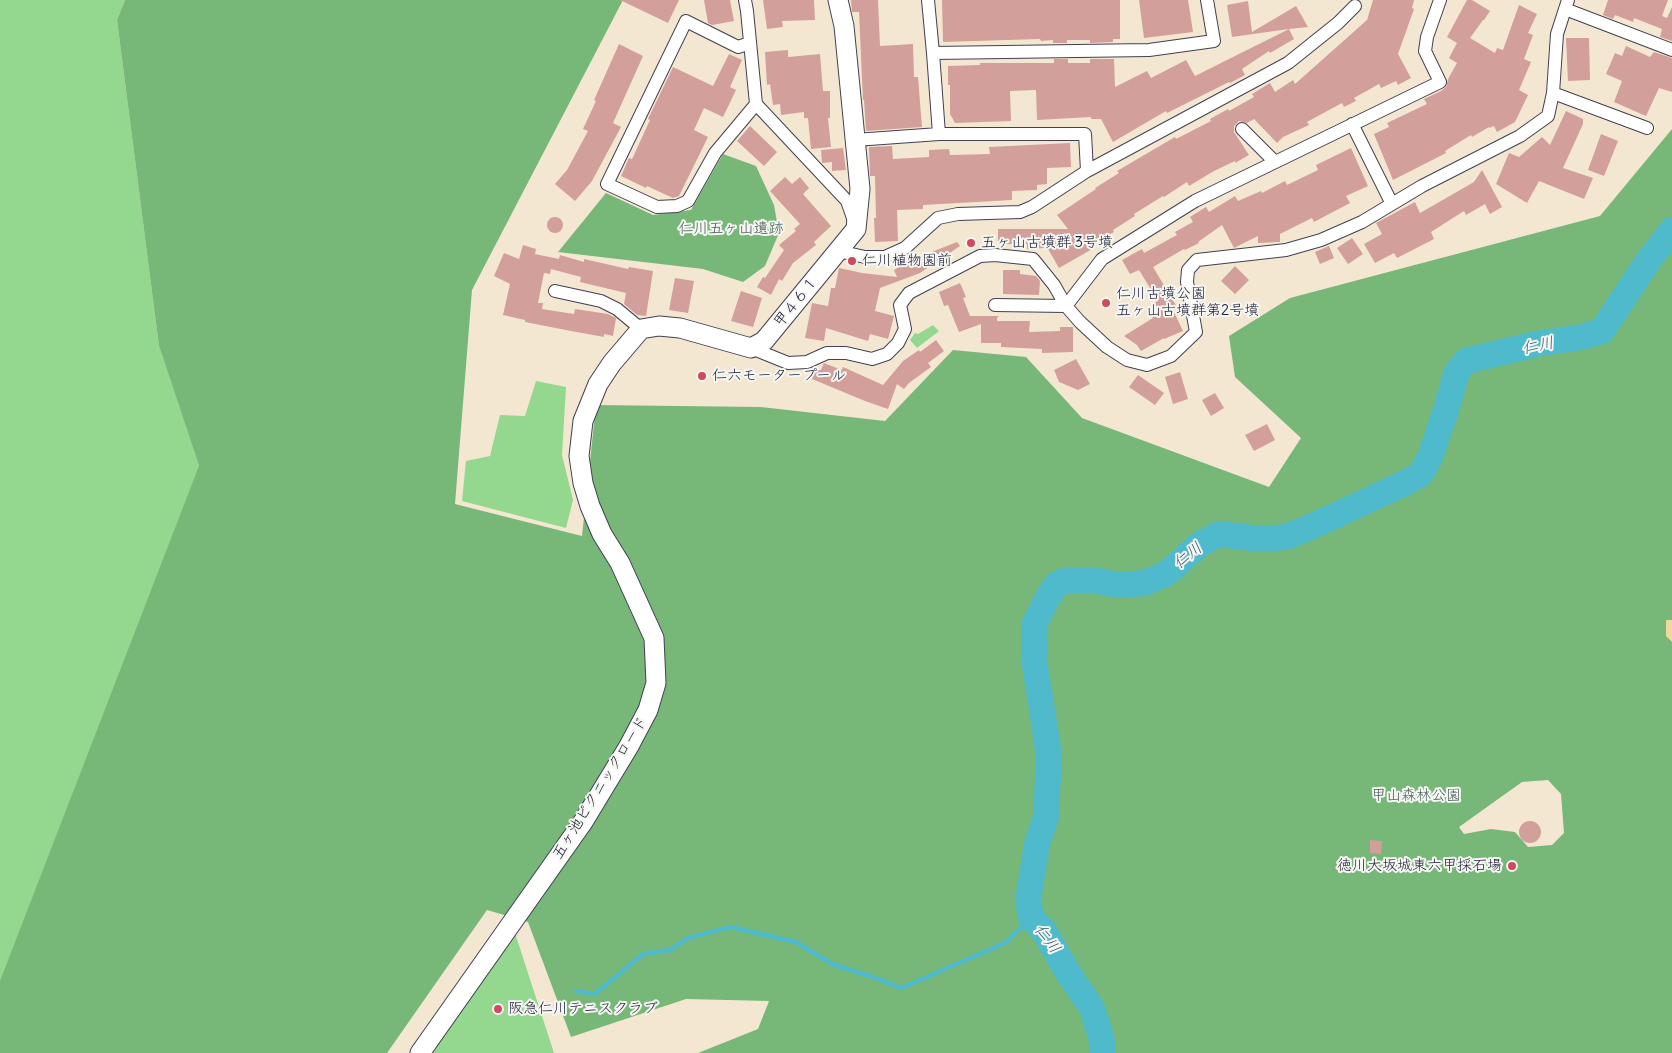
<!DOCTYPE html>
<meta charset="utf-8">
<style>
body{margin:0}
canvas{display:block;background:#f3e7d2}
</style>
<canvas width="1672" height="1053"></canvas>
<script>
const g = document.querySelector('canvas').getContext('2d');
g.lineJoin = 'round';
function fill(path, color) { g.fillStyle = color; g.fill(path, 'evenodd'); }
const shape = rows => new Path2D(rows.map(r => 'M' + r).join(''));
function trace(path, color, width, dash) { g.strokeStyle = color; g.lineWidth = width; g.lineCap = dash ? 'butt' : 'round'; g.setLineDash(dash || []); g.stroke(path); }
function write(font, color, halo, rows, align = 'center') {
  g.font = font + ' Delius,"Klee One",sans-serif'; g.lineWidth = 4; g.setLineDash([]); g.textBaseline = 'middle'; g.strokeStyle = halo; g.fillStyle = color; for (const [text, x, y, turn = 0] of rows) {
    g.save(); g.translate(x, y); g.rotate((+turn || 0) * Math.PI / 180); g.textAlign = isNaN(turn) ? turn : align; if (halo) g.strokeText(text, 0, 0); g.fillText(text, 0, 0); g.restore();
  }
}
const green = shape([
 [0,0,125,0,117,20,159,346,199,466,181,562,0,983],
 [933,325,939,331,917,348,910,340,915,333,918,334],
 [536,381,566,387,562,455,573,500,566,528,462,501,466,461,490,456,500,415,525,416],
 [514,930,554,1053,425,1053]
]);
const forest = shape([
 [125,0,623,0,472,290,455,504,582,536,596,405,761,407,885,421,953,350,1026,357,1082,418,1269,487,1301,438,1235,377,1229,336,1290,298,1600,216,1672,129,1672,1053,698,1053,758,1029,769,1001,686,999,571,1037,528,922,487,910,387,1053,0,1053,0,981,199,466,159,346,117,20],
 [1548,780,1561,794,1564,833,1552,845,1528,847,1515,832,1491,829,1464,834,1459,827,1522,782],
 [723,154,756,166,774,205,779,233,765,266,743,282,703,269,558,252,606,193,653,215,691,210]
]);
const sand = shape([
 [1666,620,1672,620,1672,642,1666,636]
]);
const stream = shape([
 [576,991,595,994,643,954,670,950,688,938,731,927,796,942,832,964,873,977,901,988,1005,943,1031,918]
]);
const river = shape([
 [1103,1053,1101,1037,1092,1008,1070,976,1044,931,1031,918,1028,900,1037,844,1046,817,1049,755,1035,665,1034,625,1048,597,1057,584,1064,581,1098,581,1118,585,1144,583,1166,574,1200,544,1219,534,1261,539,1286,537,1315,525,1407,482,1421,474,1430,457,1446,410,1456,374,1466,361,1536,344,1582,337,1602,331,1648,261,1672,230]
]);
const building = shape([
 [620,0,679,0,668,23],
 [704,0,730,0,734,21,712,25,708,23],
 [763,0,814,0,815,20,782,21,783,27,767,29],
 [851,0,878,0,880,46,913,44,914,77,918,77,922,127,866,131,864,100,863,100,859,12,852,12],
 [942,0,1120,0,1120,39,1113,39,1113,42,1090,43,1090,40,1067,40,1067,43,1053,43,1053,40,1041,41,1040,39,943,42],
 [1139,0,1188,0,1193,32,1144,38],
 [1373,0,1414,0,1412,8,1414,9,1398,54,1411,78,1398,85,1396,81,1381,88,1379,84,1354,98,1356,101,1344,107,1342,103,1307,122,1309,125,1283,137,1277,143,1254,119,1247,123,1239,121,1234,126,1234,132,1249,155,1235,163,1235,161,1214,171,1189,186,1187,182,1164,197,1163,196,1134,214,1135,216,1113,230,1114,232,1092,244,1094,248,1059,268,1044,242,1044,248,1027,249,1027,244,998,244,998,229,1068,229,1057,215,1096,189,1095,188,1119,173,1117,171,1175,137,1176,139,1211,121,1210,119,1228,109,1229,111,1254,97,1252,94,1270,83,1275,92,1293,80,1295,84,1367,20],
 [1467,0,1472,0,1490,11,1484,20,1483,20,1470,38,1495,53,1497,48,1503,50,1519,5,1537,14,1528,33,1533,35,1524,59,1531,62,1519,90,1528,95,1515,122,1497,132,1494,126,1489,128,1489,127,1472,137,1471,135,1445,151,1446,153,1393,180,1374,134,1389,127,1387,123,1427,104,1424,99,1441,91,1446,87,1448,79,1457,63,1449,58,1457,43,1447,37],
 [1608,0,1668,0,1662,16,1667,18,1672,7,1672,41,1660,37,1662,29,1634,18,1633,22,1615,15,1613,19,1603,15],
 [1248,1,1252,32,1296,6,1308,27,1289,29,1294,39,1270,53,1269,51,1242,69,1245,75,1230,83,1229,82,1167,113,1166,111,1113,142,1101,119,1091,119,1091,117,1037,120,1036,90,1010,91,1011,121,955,123,950,114,950,85,948,85,948,66,980,65,980,63,1054,63,1054,59,1068,59,1068,63,1090,63,1090,59,1114,59,1115,87,1147,71,1151,78,1186,60,1195,76,1289,29,1232,37,1227,5],
 [1566,38,1589,38,1590,80,1568,81],
 [619,44,643,56,613,123,621,127,592,181,575,201,555,184,567,170,588,131,583,129,596,101,594,100],
 [1626,46,1650,57,1654,52,1672,58,1672,92,1659,88,1646,116,1614,102,1622,81,1606,74,1615,53,1622,56],
 [788,50,788,57,820,54,823,91,830,91,830,118,828,118,831,147,811,149,808,118,804,118,804,112,781,115,780,104,773,105,770,84,767,85,765,52],
 [729,54,742,60,730,87,736,90,723,117,704,108,694,130,708,137,679,196,673,198,647,186,646,188,621,176,629,158,632,159,650,120,648,119,673,67,713,86],
 [1566,111,1583,119,1583,124,1563,168,1593,178,1584,199,1539,181,1527,203,1496,184,1509,153,1519,157,1542,137,1550,145],
 [750,126,777,152,764,166,737,141],
 [1601,134,1618,141,1604,176,1588,170],
 [1070,143,1071,167,1047,168,1047,184,1037,185,1037,190,1012,191,1012,200,923,205,923,209,897,210,898,241,875,242,874,218,876,218,875,176,870,176,869,147,892,146,893,159,929,157,929,150,949,149,950,155,990,154,989,147],
 [843,148,846,170,832,171,832,162,822,163,821,150],
 [1351,148,1368,186,1346,196,1350,203,1314,222,1312,218,1280,234,1280,242,1258,243,1258,236,1234,248,1222,225,1198,242,1199,243,1185,250,1184,249,1153,267,1177,307,1173,310,1183,331,1164,339,1164,338,1141,351,1137,345,1124,336,1153,318,1150,314,1157,309,1154,303,1158,301,1139,270,1130,274,1122,260,1142,249,1144,253,1177,235,1175,232,1193,222,1190,217,1206,207,1209,212,1235,196,1238,201,1261,191,1262,193,1285,181,1287,185,1318,170,1316,165],
 [1482,170,1502,207,1490,214,1485,204,1466,215,1464,211,1431,232,1434,239,1397,258,1394,253,1375,263,1364,244,1382,234,1376,223,1415,202,1420,213,1474,182],
 [785,177,792,184,800,177,809,188,803,194,831,226,814,242,816,245,793,263,782,281,779,279,771,295,757,287,763,277,765,278,784,250,779,245,796,231,794,229,800,224,770,191],
 '547 225a8 8 0 1 1 16 0a8 8 0 1 1-16 0Z',
 [1352,238,1363,254,1348,264,1337,248],
 [957,242,960,246,920,273,880,288,875,311,894,316,888,339,870,334,868,341,826,328,824,341,805,338,812,303,828,306,831,288,835,288,839,268,862,273,897,277,894,270,906,262],
 [523,245,536,249,535,254,559,259,560,255,584,262,584,259,628,269,629,267,653,271,646,316,637,315,624,304,626,293,580,282,581,277,551,269,550,274,544,273,538,303,543,303,542,309,574,314,575,309,608,314,616,318,613,336,604,334,604,337,571,331,525,322,525,320,503,315,510,284,494,276,504,253,519,259],
 [1329,246,1334,258,1320,264,1315,252],
 [1235,266,1249,280,1235,294,1221,281],
 [1003,270,1020,270,1020,274,1036,276,1040,281,1039,295,1003,294],
 [675,278,694,281,688,313,669,310],
 [960,283,966,297,963,298,970,316,999,316,997,318,997,321,1030,321,1029,332,1060,331,1060,327,1073,327,1073,352,1042,353,1042,349,1001,347,1001,343,981,343,981,324,959,332,948,305,944,306,939,292],
 [741,291,762,298,753,327,731,321],
 [936,340,944,351,928,363,931,367,909,383,904,389,897,384,888,409,865,401,812,379,815,370,821,370,824,363,842,370,843,367,883,385,903,361,919,350,920,352],
 [1076,359,1090,384,1078,390,1059,382,1054,370],
 [1180,372,1188,399,1173,404,1165,377],
 [1138,375,1164,393,1155,405,1129,387],
 [1215,393,1224,408,1211,416,1202,400],
 [1267,424,1275,440,1254,451,1245,435],
 '1519 832a11 11 0 1 1 22 0a11 11 0 1 1-22 0Z',
 [1370,840,1382,841,1381,854,1370,853]
]);
const street = shape([
 [745,0,747,11,756,104,847,201,854,221],
 [928,0,933,53,1149,50,1214,41,1207,0],
 [1565,9,1672,50],
 [750,43,738,47,686,21,607,184,657,207,677,206,688,201,715,153,756,104],
 [933,53,939,134],
 [1553,93,1647,128],
 [1352,124,1392,204],
 [1242,129,1275,162],
 [855,140,939,134,1085,134,1087,171],
 [838,251,865,257,885,257,905,248,938,218,958,214,1020,212,1032,207,1087,171,1288,63,1338,23,1355,6],
 [555,291,601,301,617,309,641,329],
 [995,305,1066,306,1102,259,1195,201,1440,82,1425,51,1427,37,1440,0],
 [751,348,788,363,807,362,827,353,846,353,872,359,887,354,898,343,905,329,900,305,909,293,980,256,995,255,1033,259,1054,285,1066,306,1080,322,1107,347,1127,360,1147,365,1171,356,1196,332,1187,282,1188,270,1197,260,1286,250,1321,240,1362,222,1422,186,1520,136,1548,116,1553,93,1557,34,1568,0]
]);
const secondary = shape([
 [420,1053,583,822,629,746,648,710,656,683,654,638,620,563,602,534,590,506,583,483,579,456,583,421,598,384,612,363,641,329,659,326,680,328,751,348,764,341,856,229,860,189,844,26,838,0]
]);
const markers = [
 [971,243,5,"#d1495b"],
 [852,261,5,"#d1495b"],
 [1106,303,5,"#d1495b"],
 [702,376,5,"#d1495b"],
 [1512,866,5,"#d1495b"],
 [498,1009,5,"#d1495b"]
];
const parkNames = [
 ["仁川五ヶ山遺跡",731,229],
 ["甲山森林公園",1416,796]
];
const poiNames = [
 ["五ヶ山古墳群 3号墳",981,243],
 ["仁川植物園前",862,261],
 ["仁川古墳公園",1116,294],
 ["五ヶ山古墳群第2号墳",1116,311],
 ["仁六モータープール",712,376],
 ["徳川大坂城東六甲採石場",1502,866,"right"],
 ["阪急仁川テニスクラブ",508,1009]
];
const streetNames = [
 ["甲４６１",796,302,-51],
 ["五ヶ池ピクニックロード",600,788,-58]
];
const waterNames = [
 ["仁川",1538,346,-12],
 ["仁川",1188,556,-39],
 ["仁川",1047,939,53]
];
fill(green, '#94d78e');
fill(forest, '#77b879');
fill(sand, '#eeda9e');
trace(stream, '#4fbacb', 4.5);
trace(river, '#4fbacb', 26);
fill(building, '#d39f9a');
trace(street, '#414052', 14);
trace(secondary, '#414052', 21);
trace(street, '#fff', 12);
trace(secondary, '#fff', 19);
for (const [x, y, r, color] of markers) { const dot = new Path2D(); dot.arc(x, y, r, 0, 2 * Math.PI); g.fillStyle = color; g.fill(dot); trace(dot, '#f6f6f2', 2); }
write('15px', '#445854', '#f6f6f2', parkNames);
write('15px', '#22223b', '#f6f6f2', poiNames, 'left');
write('15px', '#22223b', '#f6f6f2', streetNames);
write('italic 16px', '#32576d', '#f6f6f2', waterNames);
</script>
